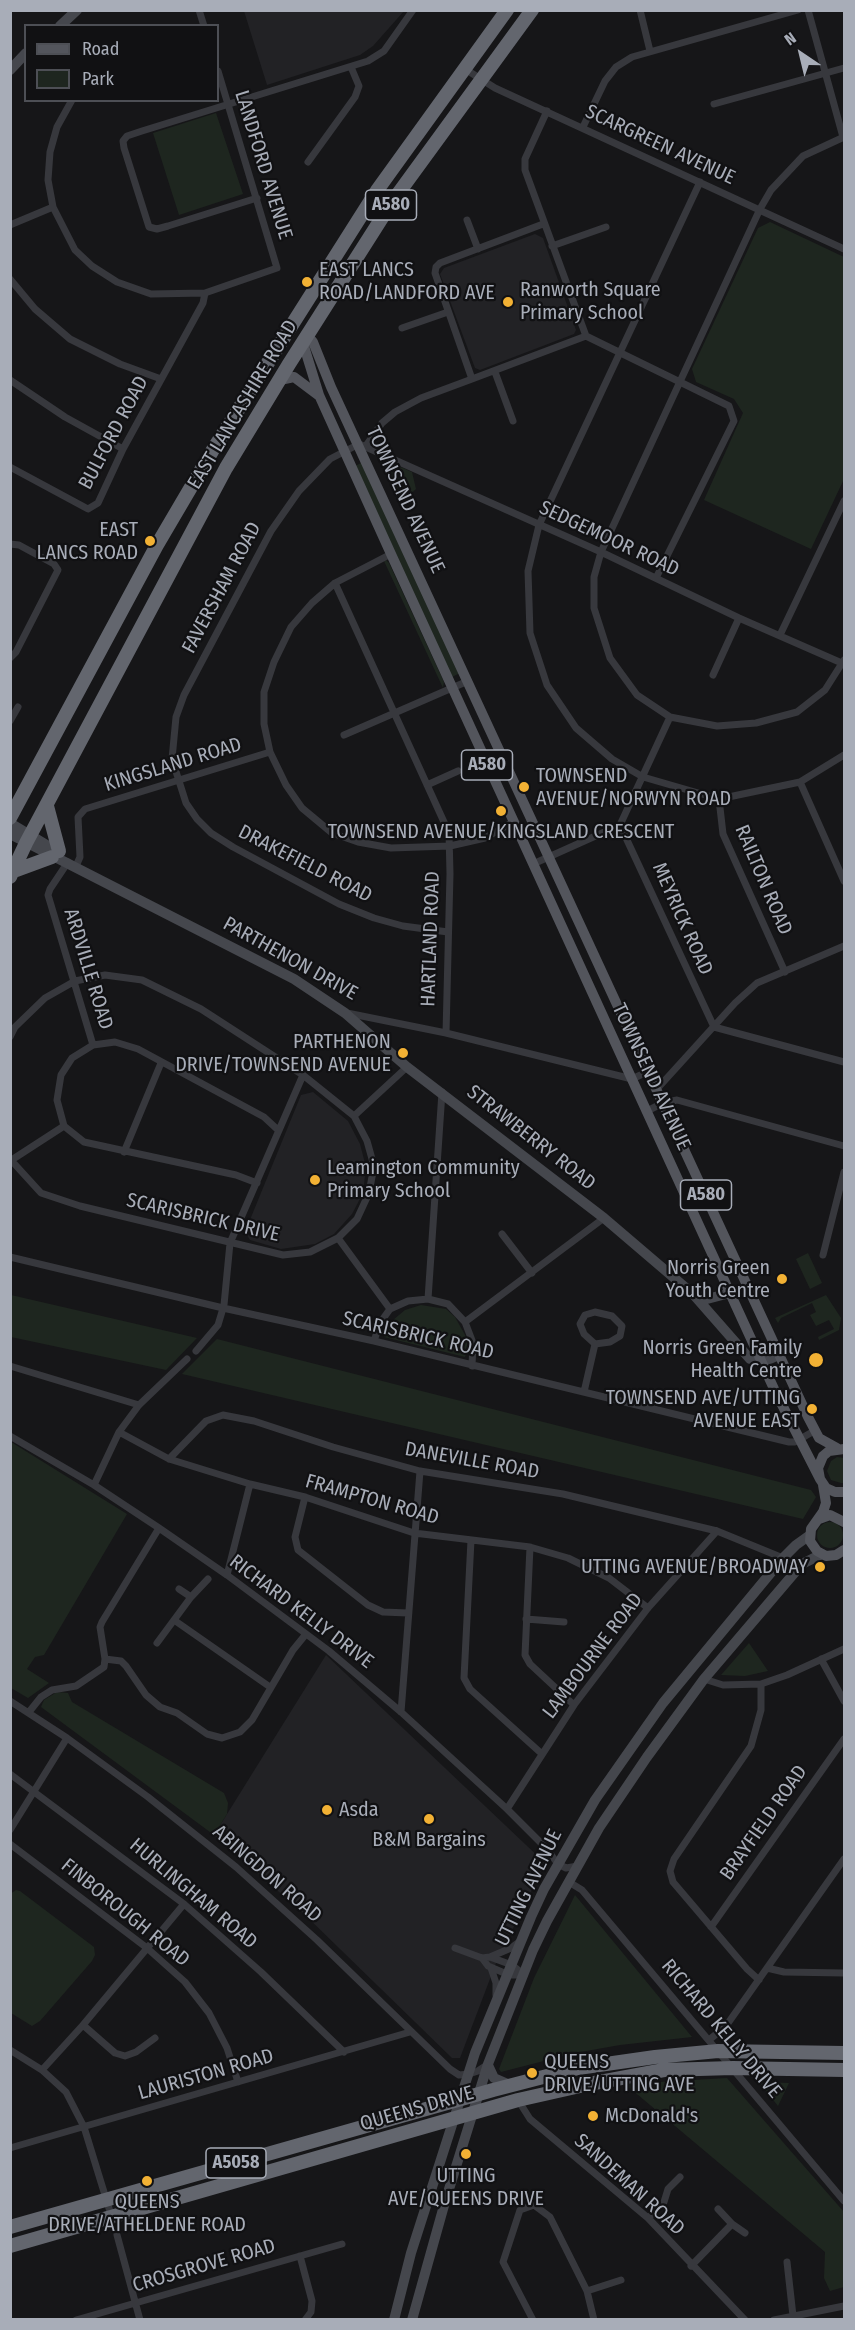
<!DOCTYPE html>
<style>
body{margin:0}
#map{position:relative;width:855px;height:2330px;overflow:hidden;background:#161618;font-family:"Fira Sans Condensed",sans-serif}
canvas{display:block}
.frame{position:absolute;inset:0;border:12px solid #a8adb8;pointer-events:none}
.legend{position:absolute;left:24px;top:24px;width:195px;height:78px;box-sizing:border-box;background:#111113;border:2px solid #4d4f55;margin:0;padding:8px 10px;list-style:none;font-size:18px;color:#a8adb8}
.legend li{display:flex;align-items:center;gap:12px;height:30px}
.legend b{width:30px;border:2px solid #4d4f55}
.north{position:absolute;left:771px;top:24px;width:60px;height:60px;-webkit-text-stroke:4px #111113;paint-order:stroke;rotate:325deg;font-size:16px;font-weight:700;line-height:24px;text-align:center;color:#a8adb8}
.north::after{content:'';display:block;margin:auto;width:21px;height:27px;background:#a8adb8;clip-path:polygon(50% 0,100% 100%,50% 72%,0 100%)}
</style>
<div id="map">
<canvas width="855" height="2330"></canvas>
<div class="frame"></div>
<ul class="legend">
<li><b style="height:8px;background:#53555c"></b>Road</li>
<li><b style="height:16px;background:#1e261f"></b>Park</li>
</ul>
<div class="north">N</div>
</div>
<script>
const g = document.querySelector('canvas').getContext('2d');
g.lineJoin = 'round';
function fill(path, color) { g.fillStyle = color; g.fill(path, 'evenodd'); }
const shape = rows => new Path2D(rows.map(r => 'M' + r).join(''));
function trace(path, color, width, dash) { g.strokeStyle = color; g.lineWidth = width; g.lineCap = dash ? 'butt' : 'round'; g.setLineDash(dash || []); g.stroke(path); }
function write(font, color, halo, rows, align = 'center') {
  g.font = font + ' "Fira Sans Condensed",sans-serif'; g.lineWidth = 4.5; g.setLineDash([]); g.textBaseline = 'middle'; g.strokeStyle = halo; g.fillStyle = color; for (const [text, x, y, turn = 0] of rows) {
    g.save(); g.translate(x, y); g.rotate((+turn || 0) * Math.PI / 180); g.textAlign = isNaN(turn) ? turn : align; if (halo) g.strokeText(text, 0, 0); g.fillText(text, 0, 0); g.restore();
  }
}
const built = shape([
 [244,11,244,10,404,11,373,46,360,55,267,85],
 [535,234,543,238,576,330,574,334,480,370,475,368,440,274,444,268],
 [313,1092,348,1121,360,1144,366,1167,363,1193,352,1214,334,1234,315,1244,281,1249,250,1240,245,1232,301,1095],
 [326,1655,545,1863,496,1963,460,2058,452,2058,302,1912,214,1835]
]);
const green = shape([
 [216,113,243,194,179,215,153,133],
 [770,222,844,257,844,479,811,549,704,500,743,413,734,399,696,382,692,369,758,228],
 [382,459,412,472,416,489,400,504,380,462],
 [363,462,460,673,452,677,355,466],
 [386,560,389,563,444,682,443,688,384,561],
 [808,1253,822,1283,810,1289,796,1259],
 [11,1295,197,1338,166,1370,11,1337],
 [826,1295,841,1318,839,1330,819,1340,818,1337,834,1329,829,1320,816,1326,810,1315,816,1312,812,1303,781,1318,778,1323,775,1318],
 [421,1305,446,1309,455,1317,465,1335,468,1347,465,1357,384,1337,393,1320,405,1310],
 [217,1339,811,1490,816,1497,803,1519,182,1374],
 [11,1442,127,1514,44,1655,35,1657,27,1669,49,1683,28,1698,11,1688],
 [837,1457,844,1458,844,1483,841,1483,831,1480,827,1471,831,1461],
 '817 1535a13 13 0 1 1 26 0a13 13 0 1 1-26 0Z',
 [749,1643,768,1671,745,1676,721,1675],
 [57,1692,68,1693,72,1702,224,1793,228,1803,227,1814,214,1835,41,1707,44,1700],
 [16,1890,20,1891,94,1947,95,1955,92,1961,40,2021,32,2026,11,2013,10,1894],
 [575,1895,692,2037,620,2045,575,2053,501,2072,499,2069,534,1978],
 [727,2078,844,2212,844,2287,830,2291,824,2278,825,2252,625,2084],
 [759,2082,789,2083,778,2106]
]);
const street = shape([
 [199,10,204,26],
 [640,10,650,51],
 [808,10,843,137],
 [465,69,495,88,844,249],
 [72,100,57,127,50,152,48,180,53,207,75,250,92,266,117,282,151,294,205,293,277,268,218,71],
 [714,104,844,68],
 [583,127,605,81,616,67,632,57,798,10],
 [308,162,355,97,359,86,351,67],
 [700,182,539,525,528,571,530,633,547,685,576,728,612,759,643,777,719,799,800,782,844,755],
 [257,198,168,226,157,229,149,227,124,148,123,141,127,136,142,131,368,61,384,51,413,10],
 [467,220,478,249],
 [543,224,440,263,436,267,435,273,472,379,586,336,525,170,525,159,547,111],
 [10,225,53,207],
 [552,246,606,227],
 [10,279,35,309,70,339,120,364,161,379],
 [402,328,448,312],
 [586,336,729,406,734,421,656,578],
 [495,372,513,421],
 [10,380,65,417,123,449],
 [365,447,382,423,395,412,421,398,472,379],
 [10,467,88,509,98,503,123,449,203,303,205,293],
 [10,544,19,545,54,564,58,570,16,652,10,658],
 [391,554,335,583,312,603,291,627,274,662,264,692,264,724,270,752,286,785,302,808,332,833,358,842,391,848,450,846,485,838,513,822],
 [335,583,449,833,450,874,446,1033],
 [780,635,844,501],
 [844,660,825,690,797,712,756,723,717,726,670,717,637,695,610,658,594,608,594,577,601,552,760,209,771,190,803,156,844,137],
 [713,675,739,618],
 [10,721,18,707],
 [344,735,468,681],
 [800,782,844,881],
 [427,785,458,771],
 [719,799,723,834,785,972],
 [620,825,714,1027,844,1062],
 [68,862,50,889,48,895,93,1045],
 [533,864,620,825,670,717],
 [76,866,80,857,78,817,85,809,270,752],
 [448,932,403,926,374,918,339,904,233,847,211,833,197,819,186,803,172,759,176,717,184,695,271,531,299,491,330,459,359,444,601,552,739,618,844,664],
 [347,1013,446,1033,632,1079,649,1071],
 [10,1037,15,1027,45,998,75,981,105,975,142,980,201,1009,303,1075,354,1116,367,1141,374,1166,369,1193,357,1219,338,1238,310,1252,283,1255,80,1206,41,1193,10,1159],
 [657,1089,735,1003,757,983,844,946],
 [647,1111,663,1103,677,1100,844,1146],
 [354,1116,407,1067],
 [124,1152,161,1063],
 [10,1161,64,1126],
 [257,1183,236,1175,84,1142,64,1126,57,1100,61,1075,72,1058,93,1045,115,1042,138,1049,264,1117,278,1130],
 [502,1234,532,1273],
 [338,1238,390,1309],
 [823,1255,844,1172],
 [10,1257,223,1308,374,1341,789,1442,795,1442,814,1431],
 [428,1299,442,1092],
 [465,1322,604,1218],
 [374,1341,380,1323,390,1309,408,1301,428,1299,448,1304,465,1322,473,1343,472,1366],
 [196,1351,218,1325,224,1305,230,1243,303,1075],
 [10,1366,139,1405],
 [584,1392,595,1344,584,1334,580,1324,585,1315,595,1312,612,1316,622,1326,620,1336,610,1342,595,1344],
 [119,1432,169,1459,250,1484,305,1497,414,1533,530,1547,568,1558,609,1578,648,1608],
 [10,1436,94,1485,159,1528,227,1575,329,1651,401,1712,507,1809,546,1848,558,1864,566,1868,578,1866],
 [169,1459,206,1421,223,1415,254,1421,333,1447,420,1471,563,1494,717,1531,783,1558],
 [94,1485,119,1432,139,1405,187,1359],
 [305,1497,295,1537,298,1550,368,1605,383,1612,408,1613],
 [471,1540,464,1678,470,1689,542,1754],
 [530,1547,525,1655,530,1664,574,1705],
 [227,1575,250,1484],
 [179,1589,191,1597],
 [526,1619,564,1622],
 [174,1620,270,1687],
 [157,1643,191,1597,208,1579],
 [105,1659,121,1661,126,1666,146,1695,160,1707,177,1713,207,1734,222,1738,240,1732,252,1720,293,1650,306,1634],
 [821,1659,844,1701],
 [704,1679,723,1685,761,1684,787,1675,844,1649],
 [10,1701,67,1738,148,1797,236,1867,317,1940,450,2069,459,2075,469,2074,478,2071,487,2065],
 [29,1712,41,1697,52,1690,76,1686,104,1667,105,1659,100,1627,102,1622,159,1528],
 [401,1712,420,1471],
 [10,1774,184,1904,261,1972,344,2052],
 [507,1809,574,1705,648,1608,717,1531],
 [10,1830,67,1738],
 [10,1844,147,1948,185,1982,209,2013,227,2048,238,2082],
 [569,1882,582,1890,844,2201],
 [711,1927,844,1739],
 [455,1948,482,1958,490,1957,512,1965,524,1975],
 [490,1957,511,1948,519,1942],
 [482,1958,488,1966,509,1975,524,1975],
 [491,1968,496,1983,496,1995],
 [767,1968,784,1972,844,1973],
 [759,1980,747,1969,673,1882,670,1871,674,1859,751,1746,761,1710,761,1684],
 [83,2025,115,2053,125,2056,136,2052,155,2038],
 [709,2040,726,2026,844,1859],
 [10,2050,42,2070,66,2092,84,2127,112,2218],
 [42,2070,83,2025,184,1904],
 [518,2100,530,2119,648,2218,745,2320],
 [10,2148,410,2032],
 [648,2218,664,2202,668,2189,680,2177],
 [732,2224,745,2233],
 [117,2235,140,2320],
 [300,2256,312,2301,311,2312,305,2320],
 [787,2262,793,2316],
 [691,2266,732,2224,718,2209],
 [587,2291,621,2280],
 [76,2320,342,2244],
 [533,2320,503,2262,520,2210,534,2205,550,2217,587,2291,594,2320],
 [774,2320,844,2306]
]);
const secondary = shape([
 [60,26,77,10],
 [10,70,26,53],
 [10,823,60,853],
 [10,834,294,979,345,1013,407,1067,604,1218,693,1294,750,1359,763,1362,779,1355],
 [694,1294,707,1299,749,1288],
 [488,2065,494,2078,510,2085],
 [394,2320,411,2253,475,2053,531,1917,544,1889,595,1800,663,1703,783,1558,796,1545,810,1535],
 [412,2320,445,2202,488,2064,533,1950,547,1921,599,1828,647,1757,704,1679,802,1564,822,1554]
]);
const primary = shape([
 [307,335,313,342,331,387,808,1417,819,1438,837,1448],
 [303,343,319,395,391,554,775,1391,820,1479],
 [280,380,294,377,318,395],
 [844,1449,829,1451,823,1456,818,1468,820,1479,826,1488,835,1492,844,1492],
 [823,1485,826,1503,823,1512,811,1529,810,1541,817,1551,826,1556,836,1555,844,1550],
 [819,1519,830,1515,844,1522]
]);
const highway = shape([
 [47,806,59,851],
 [10,818,157,545,214,448,378,189,507,10],
 [14,871,52,857],
 [10,877,26,843,226,468,289,364,392,202,532,10],
 [10,2227,493,2090,578,2068,655,2057,718,2051,844,2053],
 [10,2246,518,2100,589,2084,664,2070,733,2068,844,2070]
]);
const markers = [
 [307,282,6,"#f2b134"],
 [508,302,6,"#f2b134"],
 [150,541,6,"#f2b134"],
 [524,787,6,"#f2b134"],
 [501,811,6,"#f2b134"],
 [403,1053,6,"#f2b134"],
 [315,1180,6,"#f2b134"],
 [782,1279,6,"#f2b134"],
 [816,1360,8,"#f2b134"],
 [812,1409,6,"#f2b134"],
 [820,1567,6,"#f2b134"],
 [327,1810,6,"#f2b134"],
 [429,1819,6,"#f2b134"],
 [532,2073,6,"#f2b134"],
 [593,2116,6,"#f2b134"],
 [466,2154,6,"#f2b134"],
 [147,2181,6,"#f2b134"]
];
const shields = [
 [391,205,51],
 [487,765,51],
 [706,1195,51],
 [236,2163,60]
];
const shieldNames = [
 ["A580",391,205],
 ["A580",487,765],
 ["A580",706,1195],
 ["A5058",236,2163]
];
const streetNames = [
 ["SCARGREEN AVENUE",660,145,25],
 ["LANDFORD AVENUE",263,165,73],
 ["EAST LANCASHIRE ROAD",243,405,-59],
 ["BULFORD ROAD",114,433,-62],
 ["TOWNSEND AVENUE",405,500,65],
 ["SEDGEMOOR ROAD",609,539,25],
 ["FAVERSHAM ROAD",222,588,-62],
 ["KINGSLAND ROAD",173,765,-17],
 ["DRAKEFIELD ROAD",305,864,27],
 ["RAILTON ROAD",763,880,67],
 ["MEYRICK ROAD",682,919,66],
 ["HARTLAND ROAD",431,939,-88],
 ["PARTHENON DRIVE",290,959,29],
 ["ARDVILLE ROAD",88,969,73],
 ["TOWNSEND AVENUE",651,1077,65],
 ["STRAWBERRY ROAD",531,1138,38],
 ["SCARISBRICK DRIVE",203,1218,13],
 ["SCARISBRICK ROAD",418,1336,13],
 ["DANEVILLE ROAD",472,1461,10],
 ["FRAMPTON ROAD",372,1500,16],
 ["RICHARD KELLY DRIVE",301,1612,37],
 ["LAMBOURNE ROAD",593,1656,-53],
 ["BRAYFIELD ROAD",764,1823,-55],
 ["ABINGDON ROAD",267,1874,41],
 ["UTTING AVENUE",529,1888,-64],
 ["HURLINGHAM ROAD",193,1894,40],
 ["FINBOROUGH ROAD",125,1913,39],
 ["RICHARD KELLY DRIVE",721,2029,50],
 ["LAURISTON ROAD",206,2075,-16],
 ["QUEENS DRIVE",417,2109,-16],
 ["SANDEMAN ROAD",629,2185,42],
 ["CROSGROVE ROAD",204,2266,-16]
];
const poiNames = [
 ["EAST LANCS",319,270],
 ["ROAD/LANDFORD AVE",319,293],
 ["Ranworth Square",520,290],
 ["Primary School",520,313],
 ["EAST",138,530,"right"],
 ["LANCS ROAD",138,553,"right"],
 ["TOWNSEND",536,776],
 ["AVENUE/NORWYN ROAD",536,799],
 ["TOWNSEND AVENUE/KINGSLAND CRESCENT",501,832,"center"],
 ["PARTHENON",391,1042,"right"],
 ["DRIVE/TOWNSEND AVENUE",391,1065,"right"],
 ["Leamington Community",327,1168],
 ["Primary School",327,1191],
 ["Norris Green",770,1268,"right"],
 ["Youth Centre",770,1291,"right"],
 ["Norris Green Family",802,1348,"right"],
 ["Health Centre",802,1371,"right"],
 ["TOWNSEND AVE/UTTING",800,1398,"right"],
 ["AVENUE EAST",800,1421,"right"],
 ["UTTING AVENUE/BROADWAY",808,1567,"right"],
 ["Asda",339,1810],
 ["B&M Bargains",429,1840,"center"],
 ["QUEENS",544,2062],
 ["DRIVE/UTTING AVE",544,2085],
 ["McDonald's",605,2116],
 ["UTTING",466,2176,"center"],
 ["AVE/QUEENS DRIVE",466,2199,"center"],
 ["QUEENS",147,2202,"center"],
 ["DRIVE/ATHELDENE ROAD",147,2225,"center"]
];
fill(built, '#222225');
fill(green, '#1e261f');
trace(street, '#37383d', 7);
trace(secondary, '#45474d', 10);
trace(primary, '#53555c', 10);
trace(highway, '#63666e', 14);
for (const [x, y, r, color] of markers) { const dot = new Path2D(); dot.arc(x, y, r, 0, 2 * Math.PI); g.fillStyle = color; g.fill(dot); trace(dot, '#111113', 2); }
for (const [x, y, w] of shields) { const box = new Path2D(); box.roundRect(x - w / 2, y - 15, w, 30, 4.5); g.fillStyle = '#111113'; g.fill(box); trace(box, '#a8adb8', 1.5); }
write('bold 18px', '#a8adb8', null, shieldNames);
write('20px', '#a8adb8', '#111113', streetNames);
write('20px', '#a8adb8', '#111113', poiNames, 'left');
</script>
